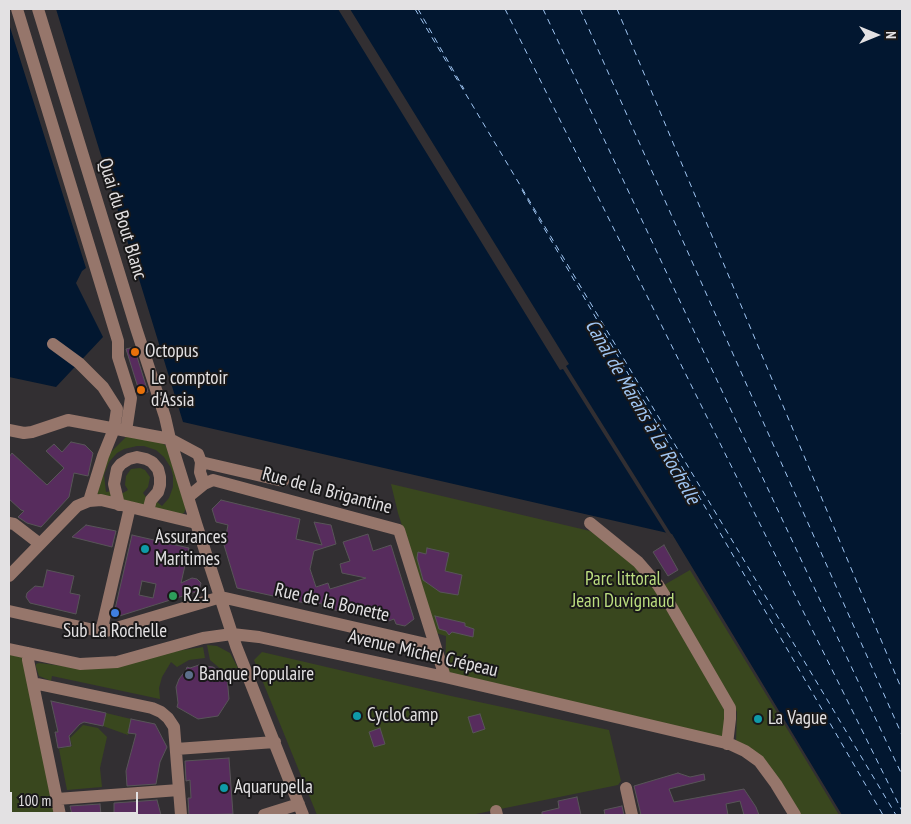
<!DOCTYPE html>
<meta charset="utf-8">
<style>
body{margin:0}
#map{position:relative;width:911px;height:824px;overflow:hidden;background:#322f32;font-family:"PT Sans Narrow",sans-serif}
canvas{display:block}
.frame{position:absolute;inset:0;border:10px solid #e3e1e3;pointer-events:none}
.north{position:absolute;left:851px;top:10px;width:50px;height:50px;-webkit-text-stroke:4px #191819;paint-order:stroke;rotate:90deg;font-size:14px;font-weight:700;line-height:20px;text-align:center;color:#e3e1e3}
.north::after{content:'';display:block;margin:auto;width:18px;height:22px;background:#e3e1e3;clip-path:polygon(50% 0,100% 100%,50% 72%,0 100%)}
.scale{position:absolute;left:10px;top:792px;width:128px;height:22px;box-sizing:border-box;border:2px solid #e3e1e3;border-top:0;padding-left:6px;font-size:15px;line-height:18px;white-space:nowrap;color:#e3e1e3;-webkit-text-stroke:4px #191819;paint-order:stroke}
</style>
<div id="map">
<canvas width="911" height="824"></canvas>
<div class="frame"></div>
<div class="north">N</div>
<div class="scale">100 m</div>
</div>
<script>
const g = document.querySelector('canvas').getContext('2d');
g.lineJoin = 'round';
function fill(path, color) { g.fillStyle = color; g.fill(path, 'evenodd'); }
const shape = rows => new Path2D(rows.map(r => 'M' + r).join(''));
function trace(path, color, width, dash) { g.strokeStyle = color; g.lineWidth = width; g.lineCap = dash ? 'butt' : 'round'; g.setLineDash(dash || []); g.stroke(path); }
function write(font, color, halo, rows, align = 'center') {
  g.font = font + ' "PT Sans Narrow",sans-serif'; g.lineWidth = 4; g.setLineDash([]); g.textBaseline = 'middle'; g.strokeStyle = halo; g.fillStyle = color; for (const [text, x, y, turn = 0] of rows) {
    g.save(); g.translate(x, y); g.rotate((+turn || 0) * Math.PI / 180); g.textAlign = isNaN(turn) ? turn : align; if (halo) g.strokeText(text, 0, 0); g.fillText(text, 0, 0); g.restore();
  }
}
const green = shape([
 [128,435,161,442,166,446,186,508,184,513,180,515,99,496,97,493,105,458],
 [137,446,144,446,156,450,164,457,171,468,173,476,173,487,169,498,162,506,156,501,146,497,143,493,148,487,150,477,145,470,140,468,131,469,126,476,125,485,128,490,123,493,112,491,106,492,104,475,109,462,117,453,124,449],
 [391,484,590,531,638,562,726,710,730,744,445,677,446,636,436,633,398,513],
 [690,570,789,732,839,815,800,815,736,741,737,712,664,585],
 [207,645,217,646,230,653,238,668,223,671,210,660],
 [203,647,205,658,189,660,177,667,171,662,162,677,159,688,160,699,52,676,51,681,39,676,36,667,36,664,39,663,71,667],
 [9,649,28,653,60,815,9,815],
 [262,652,451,696,609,730,621,781,618,785,471,815,317,815,254,660],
 [106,713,131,719,128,735,103,726],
 [83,725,98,728,107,737,100,768,102,787,67,790,59,749,72,746,70,738]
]);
const water = shape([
 [56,9,902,9,902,815,842,815,672,534,183,422],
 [9,24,86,268,82,271,76,283,103,337,56,387,9,377]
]);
const pier = shape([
 [338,9,350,9,569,364,566,366,673,537,671,538,668,536,563,369,560,370]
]);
const ferry = shape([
 [415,9,896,815],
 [418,9,464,89],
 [505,9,902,811],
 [543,9,902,775],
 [580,9,902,735],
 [617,9,902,690],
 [522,190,883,815]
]);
const building = shape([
 [134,347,148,392,140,394,126,349,134,347],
 [71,442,85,445,93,453,88,476,74,473,69,497,41,527,27,523,18,517,24,511,21,510,9,499,9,457,12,453,47,485,64,468,46,451,54,444,62,452,71,442],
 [221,500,300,519,296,539,322,545,314,522,331,525,336,544,314,551,310,569,316,587,328,583,330,589,366,578,342,573,340,564,350,561,343,542,368,534,373,551,391,545,414,619,405,626,396,624,394,619,386,622,322,607,321,603,314,605,237,588,224,545,228,525,216,522,212,509,221,500],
 [86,525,116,531,112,547,72,537,86,525],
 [132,535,189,548,181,583,192,578,197,579,201,583,199,591,113,618,132,535],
 [142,581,156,584,153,598,139,595,142,581],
 [664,545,678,570,668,576,653,552,664,545],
 [427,548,449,553,445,571,462,575,458,595,440,592,423,580,417,558,418,552,426,554,427,548],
 [47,570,74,576,70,593,80,595,76,614,30,603,26,597,27,593,35,586,43,587,47,570],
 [435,616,465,623,465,626,474,629,473,637,452,632,449,635,446,631,439,629,435,616],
 [199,665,213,667,227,676,229,699,218,716,198,719,177,707,178,703,176,687,179,679,186,670,187,667,190,668,199,665],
 [51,701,106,713,103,726,84,722,80,724,69,736,71,746,58,748,55,732,58,732,51,701],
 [480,714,485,729,473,733,468,717,480,714],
 [131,719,155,724,167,747,160,762,156,784,127,786,126,771,136,734,128,733,131,719],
 [380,728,385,744,374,747,369,732,380,728],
 [229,758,233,814,189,815,188,798,191,798,190,780,186,781,185,761,229,758],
 [678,773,690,777,704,774,705,780,669,789,674,802,744,789,756,807,759,815,744,815,740,801,726,804,728,815,641,815,634,786,678,773],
 [577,797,581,815,542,815,542,812,559,808,558,801,577,797],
 [157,800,161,815,114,815,114,803,157,800],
 [100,804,101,815,72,815,70,806,100,804],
 [622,806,624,815,605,815,604,810,622,806]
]);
const minor = shape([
 [17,9,118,341,118,357,131,398,126,431],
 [38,9,136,328,165,417,170,439,196,523],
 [53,344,79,363,103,387,117,409,114,429,103,456,89,501],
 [9,430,24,433,32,432,68,420,170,439,198,454,201,462,200,472,204,484],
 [201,462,283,481],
 [188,497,204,484,213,480,399,530,445,677],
 [119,505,114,484,117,469,121,464,129,459,137,457,146,459,152,462,158,469,160,477,160,485,158,492,151,500,148,511],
 [9,523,14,524,40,544],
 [590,523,638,562,658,585,668,601,730,708,730,719,727,744],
 [9,576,77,506,89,501,101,500,196,523,236,646,303,815],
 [9,611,103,632,221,597,435,646],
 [101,632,130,507],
 [9,649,80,664,117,662,203,638,232,634,259,637,445,677,730,744,745,751,759,761,776,784,795,815],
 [28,653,28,660,60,815],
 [33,683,152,708,161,712,168,718,174,727,181,815],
 [176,749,275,742],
 [626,788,632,815],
 [57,799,179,790],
 [496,811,497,815],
 [264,815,299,804]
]);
const markers = [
 [135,352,5,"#e8710a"],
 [141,390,5,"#e8710a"],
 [145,549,5,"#0f9aa8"],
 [173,596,5,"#2e9e5b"],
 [115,613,5,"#3f7fe0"],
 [189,675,5,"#5c6f8a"],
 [357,716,5,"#0f9aa8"],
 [758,719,5,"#0f9aa8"],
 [224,788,5,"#0f9aa8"]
];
const streetNames = [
 ["Quai du Bout Blanc",122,219,73],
 ["Rue de la Brigantine",327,491,15],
 ["Rue de la Bonette",332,603,13],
 ["Avenue Michel Crépeau",423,654,13]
];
const poiNames = [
 ["Octopus",145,352],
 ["Le comptoir",151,379],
 ["d'Assia",151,401],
 ["Assurances",155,538],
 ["Maritimes",155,560],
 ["R21",183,596],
 ["Sub La Rochelle",115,632,"center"],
 ["Banque Populaire",199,675],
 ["CycloCamp",367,716],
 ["La Vague",768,719],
 ["Aquarupella",234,788]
];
const parkNames = [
 ["Parc littoral",623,580],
 ["Jean Duvignaud",623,602]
];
const waterNames = [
 ["Canal de Marans à La Rochelle",642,412,60]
];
fill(green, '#39471e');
fill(water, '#021730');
fill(pier, '#322f32');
trace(ferry, '#a0c6f3', 1, [6, 5]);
fill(building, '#572c5d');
trace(building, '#585558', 1);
trace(minor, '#96766b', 12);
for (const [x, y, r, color] of markers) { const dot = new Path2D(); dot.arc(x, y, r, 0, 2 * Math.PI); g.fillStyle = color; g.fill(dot); trace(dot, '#191819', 2); }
write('19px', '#e3e1e3', '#191819', streetNames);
write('19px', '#e3e1e3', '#191819', poiNames, 'left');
write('19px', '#bbdd7f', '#191819', parkNames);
write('italic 20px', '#a0c6f3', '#191819', waterNames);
</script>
